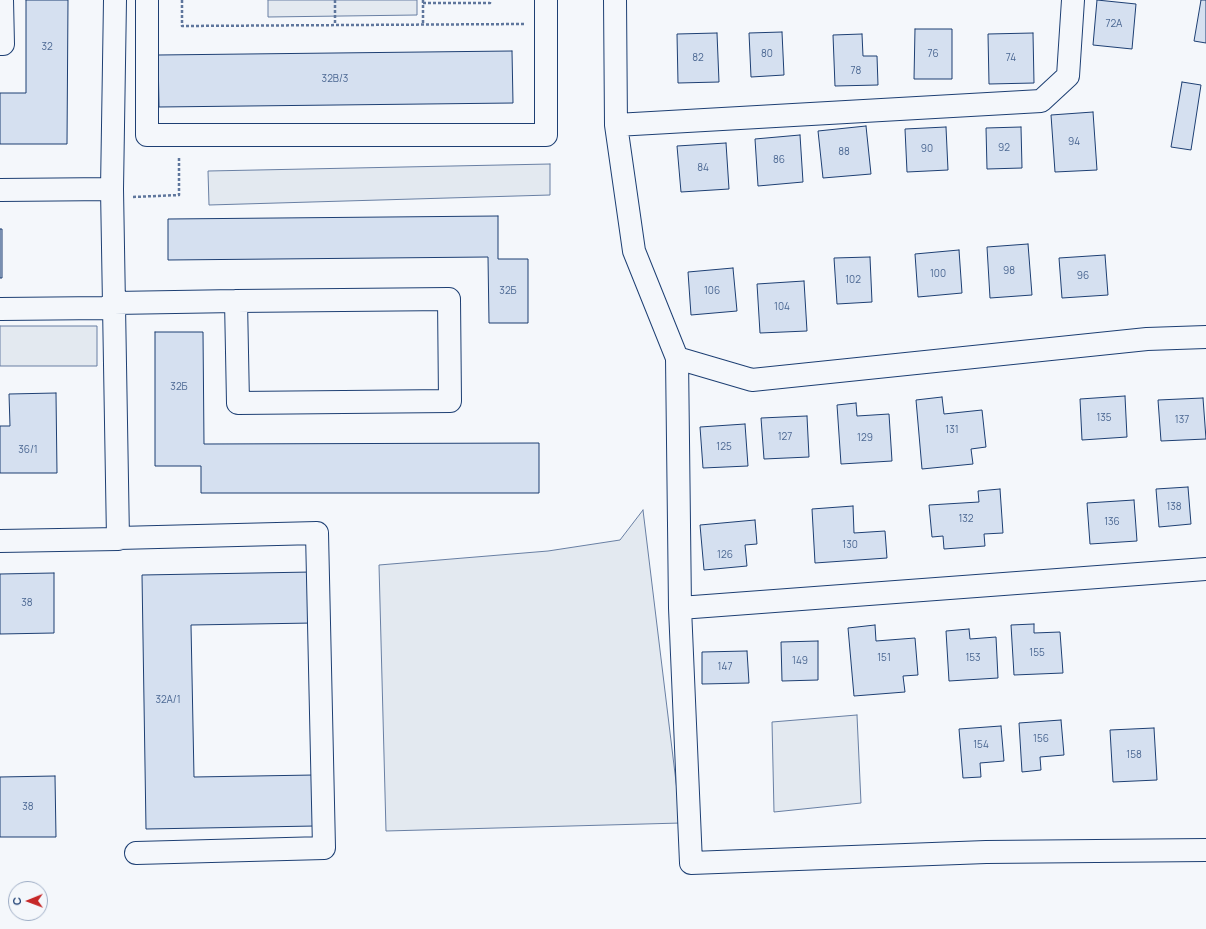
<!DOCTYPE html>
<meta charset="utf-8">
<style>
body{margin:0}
#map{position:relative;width:1206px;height:929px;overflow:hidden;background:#f4f7fb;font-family:Manrope,sans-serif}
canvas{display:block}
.north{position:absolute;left:8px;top:881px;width:40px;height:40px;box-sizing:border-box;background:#f4f7fb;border:1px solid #9eadc5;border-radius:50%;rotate:269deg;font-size:11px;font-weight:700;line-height:16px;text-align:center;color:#1d3f73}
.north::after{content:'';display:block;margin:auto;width:14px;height:18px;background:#c62828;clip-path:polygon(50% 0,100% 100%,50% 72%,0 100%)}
</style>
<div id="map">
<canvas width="1206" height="929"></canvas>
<div class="north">С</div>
</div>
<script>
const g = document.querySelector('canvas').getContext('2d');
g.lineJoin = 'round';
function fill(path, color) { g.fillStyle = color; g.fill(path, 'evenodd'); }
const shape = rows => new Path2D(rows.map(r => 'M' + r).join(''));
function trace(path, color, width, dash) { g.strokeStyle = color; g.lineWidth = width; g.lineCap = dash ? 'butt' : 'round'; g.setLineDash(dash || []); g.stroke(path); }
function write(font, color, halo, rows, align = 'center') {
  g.font = font + ' Manrope,sans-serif'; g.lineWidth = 3; g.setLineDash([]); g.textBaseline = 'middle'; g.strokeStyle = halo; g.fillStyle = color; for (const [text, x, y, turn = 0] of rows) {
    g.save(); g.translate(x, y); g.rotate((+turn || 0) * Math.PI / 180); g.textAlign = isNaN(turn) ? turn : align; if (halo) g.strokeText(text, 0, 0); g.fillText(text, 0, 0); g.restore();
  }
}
const green = shape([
 [268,0,417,0,417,15,268,17,268,0],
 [550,164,550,195,209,205,208,171,550,164],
 [0,326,97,326,97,366,0,366,0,326],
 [643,510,681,823,386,831,379,565,548,551,620,540,643,510],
 [857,715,861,803,774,812,772,722,857,715]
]);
const building = shape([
 [26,0,68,0,67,144,0,144,0,93,26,93,26,0],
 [1097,0,1136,4,1132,49,1093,45,1097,0],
 [1201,0,1206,0,1206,43,1194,41,1201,0],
 [915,29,952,29,952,79,914,79,915,29],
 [782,32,784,75,751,77,749,33,782,32],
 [717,33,719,82,678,83,677,34,717,33],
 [1033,33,1034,83,989,84,988,34,1033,33],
 [862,34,863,56,877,56,878,85,835,86,833,35,862,34],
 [512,51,513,103,159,107,158,55,512,51],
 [1182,82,1201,85,1191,150,1171,147,1182,82],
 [1093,112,1097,170,1055,172,1051,115,1093,112],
 [866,126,871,174,823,178,818,131,866,126],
 [946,127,948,170,907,172,905,129,946,127],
 [1021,127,1022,168,987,169,986,128,1021,127],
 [800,135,803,182,758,186,755,139,800,135],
 [726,143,729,189,681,192,677,146,726,143],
 [498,216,498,259,528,259,528,323,489,323,488,257,168,260,168,219,498,216],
 [0,229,2,229,2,278,0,278,0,229],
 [1028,244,1032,295,990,298,987,247,1028,244],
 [959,250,962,293,918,297,915,254,959,250],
 [1105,255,1108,295,1062,298,1059,258,1105,255],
 [870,257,872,302,837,304,834,258,870,257],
 [733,268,737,311,691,315,688,272,733,268],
 [804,281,807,331,760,333,757,284,804,281],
 [155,332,203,332,204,444,539,443,539,493,201,493,201,466,155,466,155,332],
 [56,393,57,473,0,473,0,426,10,426,9,394,56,393],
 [1125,396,1127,437,1082,440,1080,399,1125,396],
 [942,397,944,414,982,410,986,447,971,449,973,464,922,469,916,400,942,397],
 [1203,398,1206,439,1161,441,1158,400,1203,398],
 [856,403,857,416,889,414,892,461,841,464,837,405,856,403],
 [807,416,809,457,764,459,761,418,807,416],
 [745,424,748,466,703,468,700,427,745,424],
 [1188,487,1191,524,1159,527,1156,489,1188,487],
 [1000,489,1003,533,984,534,985,546,944,549,943,536,932,537,929,505,979,502,978,491,1000,489],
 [1134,500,1137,541,1090,544,1087,503,1134,500],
 [853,506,854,533,885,531,887,558,815,563,812,509,853,506],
 [755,520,757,544,745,545,747,566,704,570,700,525,755,520],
 [312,572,313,623,191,625,194,777,314,775,315,826,146,829,142,575,312,572],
 [54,573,54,633,0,634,0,574,54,573],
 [1034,624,1034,633,1060,632,1063,673,1014,675,1011,625,1034,624],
 [875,625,876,641,915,638,918,675,903,676,905,692,854,696,848,628,875,625],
 [969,629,970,639,996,637,998,678,949,681,946,631,969,629],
 [818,641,818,680,782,681,781,642,818,641],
 [747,651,749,683,702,684,702,652,747,651],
 [1061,720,1064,755,1040,757,1041,770,1022,772,1019,723,1061,720],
 [1001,726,1004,761,980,763,981,777,963,778,959,729,1001,726],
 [1154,728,1157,780,1113,782,1110,730,1154,728],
 [55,776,56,837,0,837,0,777,55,776]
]);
const path = shape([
 [182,0,182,26,524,24],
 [335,0,335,25],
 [423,0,423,25],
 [423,3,490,3,490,0],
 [133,197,179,195,179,157]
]);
const minor = shape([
 [147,0,147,135,546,135,546,0],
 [615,0,616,125,634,251,677,358,680,608,691,863,986,852,1206,850],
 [0,44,3,44,2,0],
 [616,125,1041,101,1068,76,1073,0],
 [0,190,112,189],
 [0,309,105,308,114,303,236,301,449,299,450,401,238,403,236,301],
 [677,358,752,380,1147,339,1206,337],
 [118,538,317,533,324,848,136,853],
 [0,541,118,539,112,189,115,0],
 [680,608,1206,569]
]);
const numberNames = [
 ["72А",1114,24],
 ["32",47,47],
 ["80",767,54],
 ["76",933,54],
 ["82",698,58],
 ["74",1011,58],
 ["78",856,71],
 ["32В/3",335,79],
 ["94",1074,142],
 ["92",1004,148],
 ["90",927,149],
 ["88",844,152],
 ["86",779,160],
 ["84",703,168],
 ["98",1009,271],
 ["100",938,274],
 ["96",1083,276],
 ["102",853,280],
 ["32Б",508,291],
 ["106",712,291],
 ["104",782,307],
 ["32Б",179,387],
 ["135",1104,418],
 ["137",1182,420],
 ["131",952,430],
 ["127",785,437],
 ["129",865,438],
 ["125",724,447],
 ["36/1",28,450],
 ["138",1174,507],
 ["132",966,519],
 ["136",1112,522],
 ["130",850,545],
 ["126",725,555],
 ["38",27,603],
 ["155",1037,653],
 ["151",884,658],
 ["153",973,658],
 ["149",800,661],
 ["147",725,667],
 ["32А/1",168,700],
 ["156",1041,739],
 ["154",981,745],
 ["158",1134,755],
 ["38",28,807]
];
fill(green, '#e3e9f0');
trace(green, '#687fa3', 1);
fill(building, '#d5e0f0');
trace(building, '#1d3f73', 1);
trace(minor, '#1d3f73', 24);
trace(path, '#5e769c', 2.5, [3, 2]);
trace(minor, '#f4f7fb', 22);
write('10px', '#4b6792', null, numberNames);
</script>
